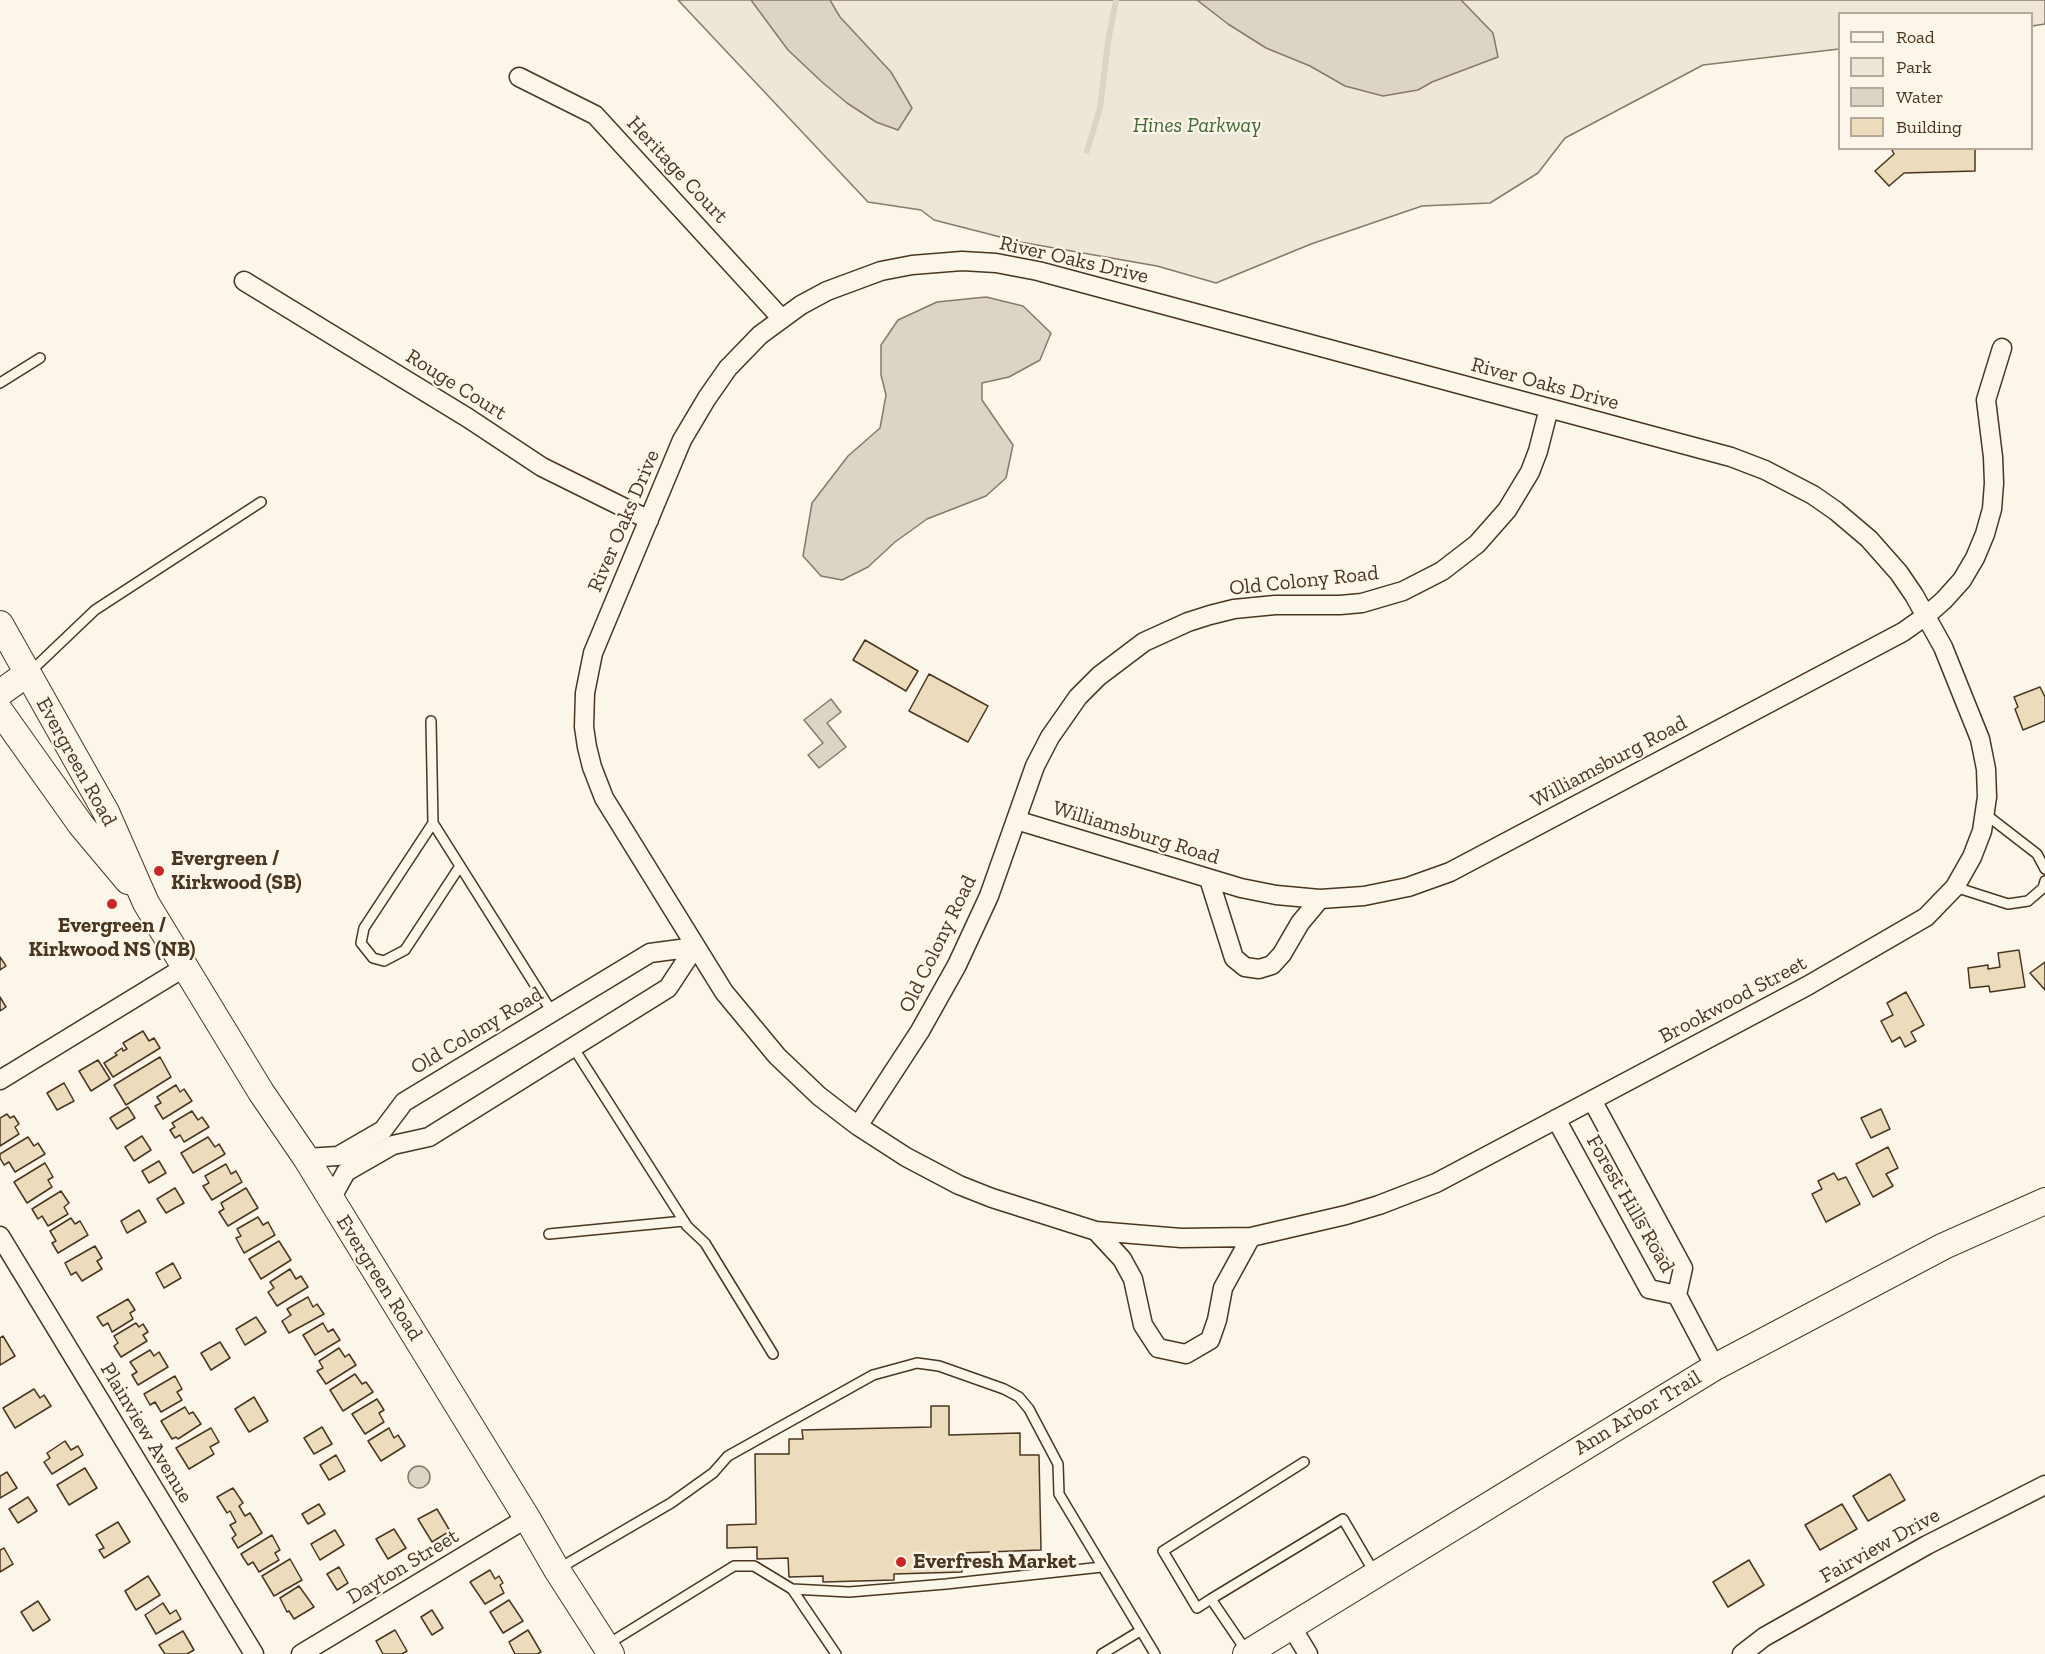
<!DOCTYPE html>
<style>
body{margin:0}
#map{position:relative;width:2045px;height:1654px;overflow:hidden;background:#fbf6e9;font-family:"Zilla Slab",serif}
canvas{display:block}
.legend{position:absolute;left:1838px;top:12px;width:195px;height:138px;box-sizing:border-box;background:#fbf6e9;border:2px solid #b4a999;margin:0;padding:8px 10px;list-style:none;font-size:18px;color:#4a3520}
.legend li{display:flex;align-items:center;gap:12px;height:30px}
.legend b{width:30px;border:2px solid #b4a999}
</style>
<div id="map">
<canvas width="2045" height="1654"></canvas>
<ul class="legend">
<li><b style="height:8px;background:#fbf6e9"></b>Road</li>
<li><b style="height:16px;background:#ede6d9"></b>Park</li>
<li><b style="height:16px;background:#dcd4c6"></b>Water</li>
<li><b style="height:16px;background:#ecdcbc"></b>Building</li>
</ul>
</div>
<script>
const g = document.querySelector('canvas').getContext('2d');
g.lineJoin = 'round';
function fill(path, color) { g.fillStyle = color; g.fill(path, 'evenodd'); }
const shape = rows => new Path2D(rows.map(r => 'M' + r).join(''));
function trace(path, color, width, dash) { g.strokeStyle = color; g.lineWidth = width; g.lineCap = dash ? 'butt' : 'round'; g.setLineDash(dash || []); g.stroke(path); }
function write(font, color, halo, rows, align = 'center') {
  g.font = font + ' "Zilla Slab",serif'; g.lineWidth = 4.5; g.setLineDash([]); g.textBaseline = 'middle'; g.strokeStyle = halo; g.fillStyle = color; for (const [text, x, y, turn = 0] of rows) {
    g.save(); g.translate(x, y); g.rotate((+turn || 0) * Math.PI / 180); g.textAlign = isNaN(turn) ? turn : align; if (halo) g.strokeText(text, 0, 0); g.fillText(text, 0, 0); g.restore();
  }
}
const green = shape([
 [678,0,2045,0,2045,24,2032,26,2032,14,1840,14,1839,49,1703,65,1565,138,1538,173,1490,203,1422,206,1311,244,1216,283,1157,266,1020,242,934,220,921,210,868,202,678,0]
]);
const water = shape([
 [751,0,830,0,840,17,891,72,912,108,898,130,876,122,847,103,822,82,788,50,751,0],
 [1197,0,1461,0,1493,33,1498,57,1432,82,1418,90,1383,96,1345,86,1310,66,1266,48,1228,24,1197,0],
 [986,297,1023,306,1051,333,1040,360,1009,377,982,383,982,400,1013,445,1006,478,986,496,927,519,895,542,868,567,842,580,821,576,803,556,812,503,848,456,880,428,886,395,881,375,881,345,898,320,937,302,986,297],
 [831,699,841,712,827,723,846,747,819,768,808,755,823,743,804,720,831,699],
 '408 1477a11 11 0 1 1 22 0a11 11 0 1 1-22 0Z'
]);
const stream = shape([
 [1087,151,1100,108,1108,42,1116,0]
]);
const building = shape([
 [1891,148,1975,148,1975,171,1904,173,1889,186,1875,171,1894,154,1891,148],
 [865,640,918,671,906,691,853,660,865,640],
 [929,674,988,706,968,742,909,711,929,674],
 [2040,687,2045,697,2045,721,2023,730,2015,709,2018,707,2014,697,2040,687],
 [2019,950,2025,987,1990,992,1989,986,1970,988,1968,968,1988,965,1988,969,2000,967,1998,953,2019,950],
 [0,957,6,966,0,970,0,957],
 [2045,962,2045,990,2030,973,2045,962],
 [1906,992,1924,1025,1911,1032,1916,1041,1905,1047,1900,1037,1892,1042,1881,1021,1893,1015,1887,1003,1906,992],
 [0,997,6,1007,0,1011,0,997],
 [143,1031,149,1041,154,1038,160,1048,113,1077,104,1063,117,1055,115,1053,122,1048,123,1051,127,1049,123,1043,143,1031],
 [160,1057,171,1077,126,1105,114,1085,160,1057],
 [98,1060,110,1079,91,1091,79,1071,98,1060],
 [64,1083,74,1101,57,1110,47,1093,64,1083],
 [176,1085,180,1092,184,1089,192,1101,163,1119,155,1106,161,1103,157,1097,176,1085],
 [128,1107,135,1118,117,1129,110,1118,128,1107],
 [1881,1109,1890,1129,1871,1138,1861,1118,1881,1109],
 [192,1111,198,1120,202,1117,209,1127,184,1142,180,1135,175,1138,170,1130,175,1127,172,1123,192,1111],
 [7,1114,10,1118,14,1116,19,1124,15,1127,19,1134,0,1146,0,1118,7,1114],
 [142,1136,151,1150,134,1161,125,1147,142,1136],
 [28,1137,34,1146,38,1143,45,1154,15,1172,9,1162,4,1165,0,1158,0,1154,28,1137],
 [208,1137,215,1147,219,1144,225,1154,193,1173,181,1153,208,1137],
 [1888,1147,1898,1168,1886,1174,1893,1186,1873,1197,1856,1164,1888,1147],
 [159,1161,166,1173,149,1183,142,1171,159,1161],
 [45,1163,53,1177,48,1180,52,1187,27,1203,14,1182,45,1163],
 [226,1164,231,1174,236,1171,242,1182,212,1200,203,1186,209,1183,205,1176,226,1164],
 [1834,1173,1838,1180,1846,1177,1860,1204,1826,1222,1812,1194,1822,1189,1818,1181,1834,1173],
 [175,1188,184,1203,166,1213,157,1199,175,1188],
 [246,1188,258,1208,228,1226,219,1212,224,1209,221,1203,246,1188],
 [61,1191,69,1203,64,1207,68,1214,48,1226,42,1216,38,1219,32,1209,61,1191],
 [139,1210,146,1222,127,1233,121,1221,139,1210],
 [258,1217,263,1225,268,1222,275,1235,244,1253,236,1238,241,1236,237,1229,258,1217],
 [71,1218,75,1224,80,1221,88,1235,58,1253,52,1243,56,1241,50,1231,71,1218],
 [279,1241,291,1260,261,1279,249,1259,279,1241],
 [95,1246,102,1258,97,1261,102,1269,82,1281,76,1272,71,1275,65,1263,95,1246],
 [173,1263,181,1278,164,1288,156,1273,173,1263],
 [290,1269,296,1279,301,1276,308,1287,277,1306,268,1292,274,1288,270,1282,290,1269],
 [308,1297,313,1307,317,1304,324,1314,289,1333,282,1321,291,1315,287,1309,308,1297],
 [128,1299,135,1310,130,1313,133,1319,112,1332,108,1323,103,1326,97,1317,128,1299],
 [256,1317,266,1332,245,1345,236,1329,256,1317],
 [136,1323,139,1327,143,1324,148,1332,143,1335,147,1341,121,1357,114,1346,118,1343,114,1336,136,1323],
 [323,1323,328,1332,333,1329,340,1340,315,1355,303,1335,323,1323],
 [3,1336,15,1356,0,1365,0,1338,3,1336],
 [220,1342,230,1358,211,1370,201,1353,220,1342],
 [339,1348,345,1357,349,1354,356,1365,326,1384,317,1371,323,1368,319,1361,339,1348],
 [150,1350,154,1356,159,1352,168,1367,138,1385,132,1375,137,1372,130,1362,150,1350],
 [355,1374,362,1384,366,1382,373,1392,343,1411,330,1390,355,1374],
 [175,1376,182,1389,177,1392,182,1400,161,1412,155,1402,150,1405,144,1394,175,1376],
 [34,1389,40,1398,44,1395,51,1406,15,1428,3,1408,34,1389],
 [254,1397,268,1421,249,1432,235,1409,254,1397],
 [377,1399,384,1410,379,1413,384,1422,365,1434,352,1414,377,1399],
 [931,1406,949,1406,949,1435,1020,1433,1020,1455,1039,1455,1041,1550,961,1553,962,1572,894,1574,894,1580,823,1582,823,1576,789,1577,788,1558,757,1559,757,1547,727,1548,727,1525,756,1524,755,1454,789,1454,789,1439,803,1439,802,1430,931,1427,931,1406],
 [185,1407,189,1414,193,1412,201,1424,178,1439,176,1437,172,1439,161,1421,185,1407],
 [322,1427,332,1444,314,1454,304,1438,322,1427],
 [211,1428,219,1442,210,1447,214,1454,189,1469,176,1448,211,1428],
 [389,1428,394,1438,398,1435,405,1446,381,1461,368,1441,389,1428],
 [65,1441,71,1450,78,1446,83,1455,52,1474,44,1462,50,1458,47,1453,65,1441],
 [336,1455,345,1471,329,1480,320,1465,336,1455],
 [85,1468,97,1488,69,1505,57,1485,85,1468],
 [7,1472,17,1488,0,1498,0,1476,7,1472],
 [1890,1474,1905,1500,1868,1521,1853,1496,1890,1474],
 [233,1488,243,1503,239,1506,245,1516,250,1513,262,1533,238,1548,232,1538,236,1535,230,1525,236,1522,230,1511,227,1513,217,1497,233,1488],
 [28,1497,37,1511,18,1523,9,1509,28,1497],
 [319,1504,325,1514,308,1524,302,1514,319,1504],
 [1842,1504,1857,1529,1820,1550,1805,1525,1842,1504],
 [437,1509,450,1531,432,1542,418,1519,437,1509],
 [118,1522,130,1542,104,1558,99,1550,104,1548,96,1535,118,1522],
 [394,1529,406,1548,388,1559,376,1539,394,1529],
 [335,1530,344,1545,320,1560,311,1544,335,1530],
 [272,1535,280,1550,275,1553,279,1560,259,1572,253,1562,248,1565,241,1554,272,1535],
 [4,1548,13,1564,0,1572,0,1550,4,1548],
 [290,1559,302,1580,274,1596,262,1576,290,1559],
 [1749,1560,1764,1585,1728,1607,1713,1582,1749,1560],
 [339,1567,348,1583,337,1590,327,1574,339,1567],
 [490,1570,495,1579,499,1576,503,1583,500,1585,504,1593,485,1604,470,1582,490,1570],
 [148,1576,160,1595,136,1610,125,1591,148,1576],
 [299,1586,314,1607,294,1619,289,1611,287,1612,280,1598,299,1586],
 [509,1600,523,1621,503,1633,490,1612,509,1600],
 [38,1601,50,1620,33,1631,21,1612,38,1601],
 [163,1603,170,1614,176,1610,181,1619,156,1634,145,1615,163,1603],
 [432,1610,443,1628,432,1635,421,1617,432,1610],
 [395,1630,407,1651,402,1654,383,1654,376,1641,395,1630],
 [528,1630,541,1652,537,1654,515,1654,509,1642,528,1630],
 [183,1631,194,1650,187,1654,165,1654,159,1645,183,1631]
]);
const lane = shape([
 [0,383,40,358],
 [30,672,95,610,261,502],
 [431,721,433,823,552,1012],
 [1984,813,2037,854,2045,869],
 [433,823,364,928,361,943,373,958,384,961,405,950,460,866],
 [1955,887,2008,904,2028,901,2043,888,2045,881],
 [573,1047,687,1226,705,1243,773,1354],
 [549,1234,684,1221],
 [558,1569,671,1503,713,1473,728,1456,873,1375,917,1363,939,1366,1004,1389,1019,1397,1029,1409,1058,1464,1059,1494,1155,1654],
 [792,1589,849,1592,946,1584,1102,1567],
 [1211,1599,1197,1608,1163,1551,1304,1462],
 [608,1644,734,1566,754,1566,792,1589,836,1654],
 [1247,1652,1211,1599,1343,1519,1374,1572],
 [1102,1654,1140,1631]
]);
const street = shape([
 [519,77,595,115,782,319],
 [962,261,996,263,1038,271,1731,457,1765,470,1813,495,1836,511,1869,539,1899,573,1914,595,1943,647,1980,739,1986,769,1987,797,1982,831,1972,857,1955,887,1926,917,1807,986,1436,1183,1379,1205,1346,1215,1251,1237,1181,1238,1096,1231,992,1198,959,1185,906,1157,858,1126,819,1096,777,1056,724,992,604,798,592,767,587,747,584,727,585,693,593,653,682,440,707,398,728,368,760,335,801,305,827,291,881,271,912,265,962,261],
 [244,281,468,418,542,467,649,520],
 [1016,820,1241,888,1276,895,1320,899,1364,896,1408,887,1450,872,1903,632,1927,615,1944,600,1962,580,1975,558,1985,534,1992,509,1994,483,1993,457,1986,400,2002,348],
 [1209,879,1234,958,1245,967,1259,969,1272,965,1282,954,1300,923,1320,899],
 [0,1080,185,967],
 [1592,1100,1683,1268,1677,1295,1715,1367],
 [1556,1119,1649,1289,1677,1295],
 [858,1126,920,1031,957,965,989,896,1035,766,1050,737,1078,697,1099,676,1144,642,1188,622,1210,615,1234,609,1275,605,1340,605,1362,603,1403,591,1442,571,1477,544,1507,510,1530,472,1538,451,1549,408],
 [306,1158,338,1156,383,1130,404,1102,650,953,695,947,668,988,429,1137,393,1145,346,1172,331,1199],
 [1096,1231,1122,1259,1133,1279,1143,1325,1158,1348,1186,1354,1210,1340,1217,1320,1223,1288,1251,1237],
 [0,1236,254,1654],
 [1291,1626,1308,1654],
 [301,1654,527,1518],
 [1742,1654,1764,1637,1927,1545,2045,1485]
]);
const secondary = shape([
 [0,624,106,812,146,903,261,1092,306,1158,527,1518,557,1570,611,1654],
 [0,693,28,673],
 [0,711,81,825,128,881],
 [1246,1654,1715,1367,1944,1246,2045,1201]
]);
const markers = [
 [159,871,6,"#c62828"],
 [112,904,6,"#c62828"],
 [901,1562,6,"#c62828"]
];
const parkNames = [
 ["Hines Parkway",1197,126]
];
const streetNames = [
 ["Heritage Court",677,170,47],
 ["River Oaks Drive",1074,260,13],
 ["River Oaks Drive",1545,384,15],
 ["Rouge Court",456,385,32],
 ["River Oaks Drive",624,521,-67],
 ["Old Colony Road",1304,581,-6],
 ["Evergreen Road",76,762,61],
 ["Williamsburg Road",1609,762,-28],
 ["Williamsburg Road",1136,833,17],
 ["Old Colony Road",938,944,-64],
 ["Brookwood Street",1733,1000,-28],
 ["Old Colony Road",477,1031,-31],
 ["Forest Hills Road",1630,1204,60],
 ["Evergreen Road",379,1278,58],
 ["Ann Arbor Trail",1638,1413,-31],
 ["Plainview Avenue",146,1433,59],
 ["Fairview Drive",1880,1546,-29],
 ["Dayton Street",403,1567,-31]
];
const poiNames = [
 ["Evergreen /",171,859],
 ["Kirkwood (SB)",171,883],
 ["Evergreen /",112,926,"center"],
 ["Kirkwood NS (NB)",112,950,"center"],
 ["Everfresh Market",913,1562]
];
fill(green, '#ede6d9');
trace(green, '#887966', 1.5);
fill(water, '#dcd4c6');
trace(water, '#887966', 1.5);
trace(stream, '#dcd4c6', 6);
fill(building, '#ecdcbc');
trace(building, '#4a3520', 1.5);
trace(lane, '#4a3520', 12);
trace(street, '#4a3520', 21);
trace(secondary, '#4a3520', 28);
trace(lane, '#fbf6e9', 9);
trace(street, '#fbf6e9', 18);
trace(secondary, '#fbf6e9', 26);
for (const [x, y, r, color] of markers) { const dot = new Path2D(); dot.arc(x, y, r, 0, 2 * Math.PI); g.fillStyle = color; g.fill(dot); trace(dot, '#fbf6e9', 2); }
write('italic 21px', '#436837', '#fbf6e9', parkNames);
write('21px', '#4a3520', '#fbf6e9', streetNames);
write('bold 21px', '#4a3520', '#fbf6e9', poiNames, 'left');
</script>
